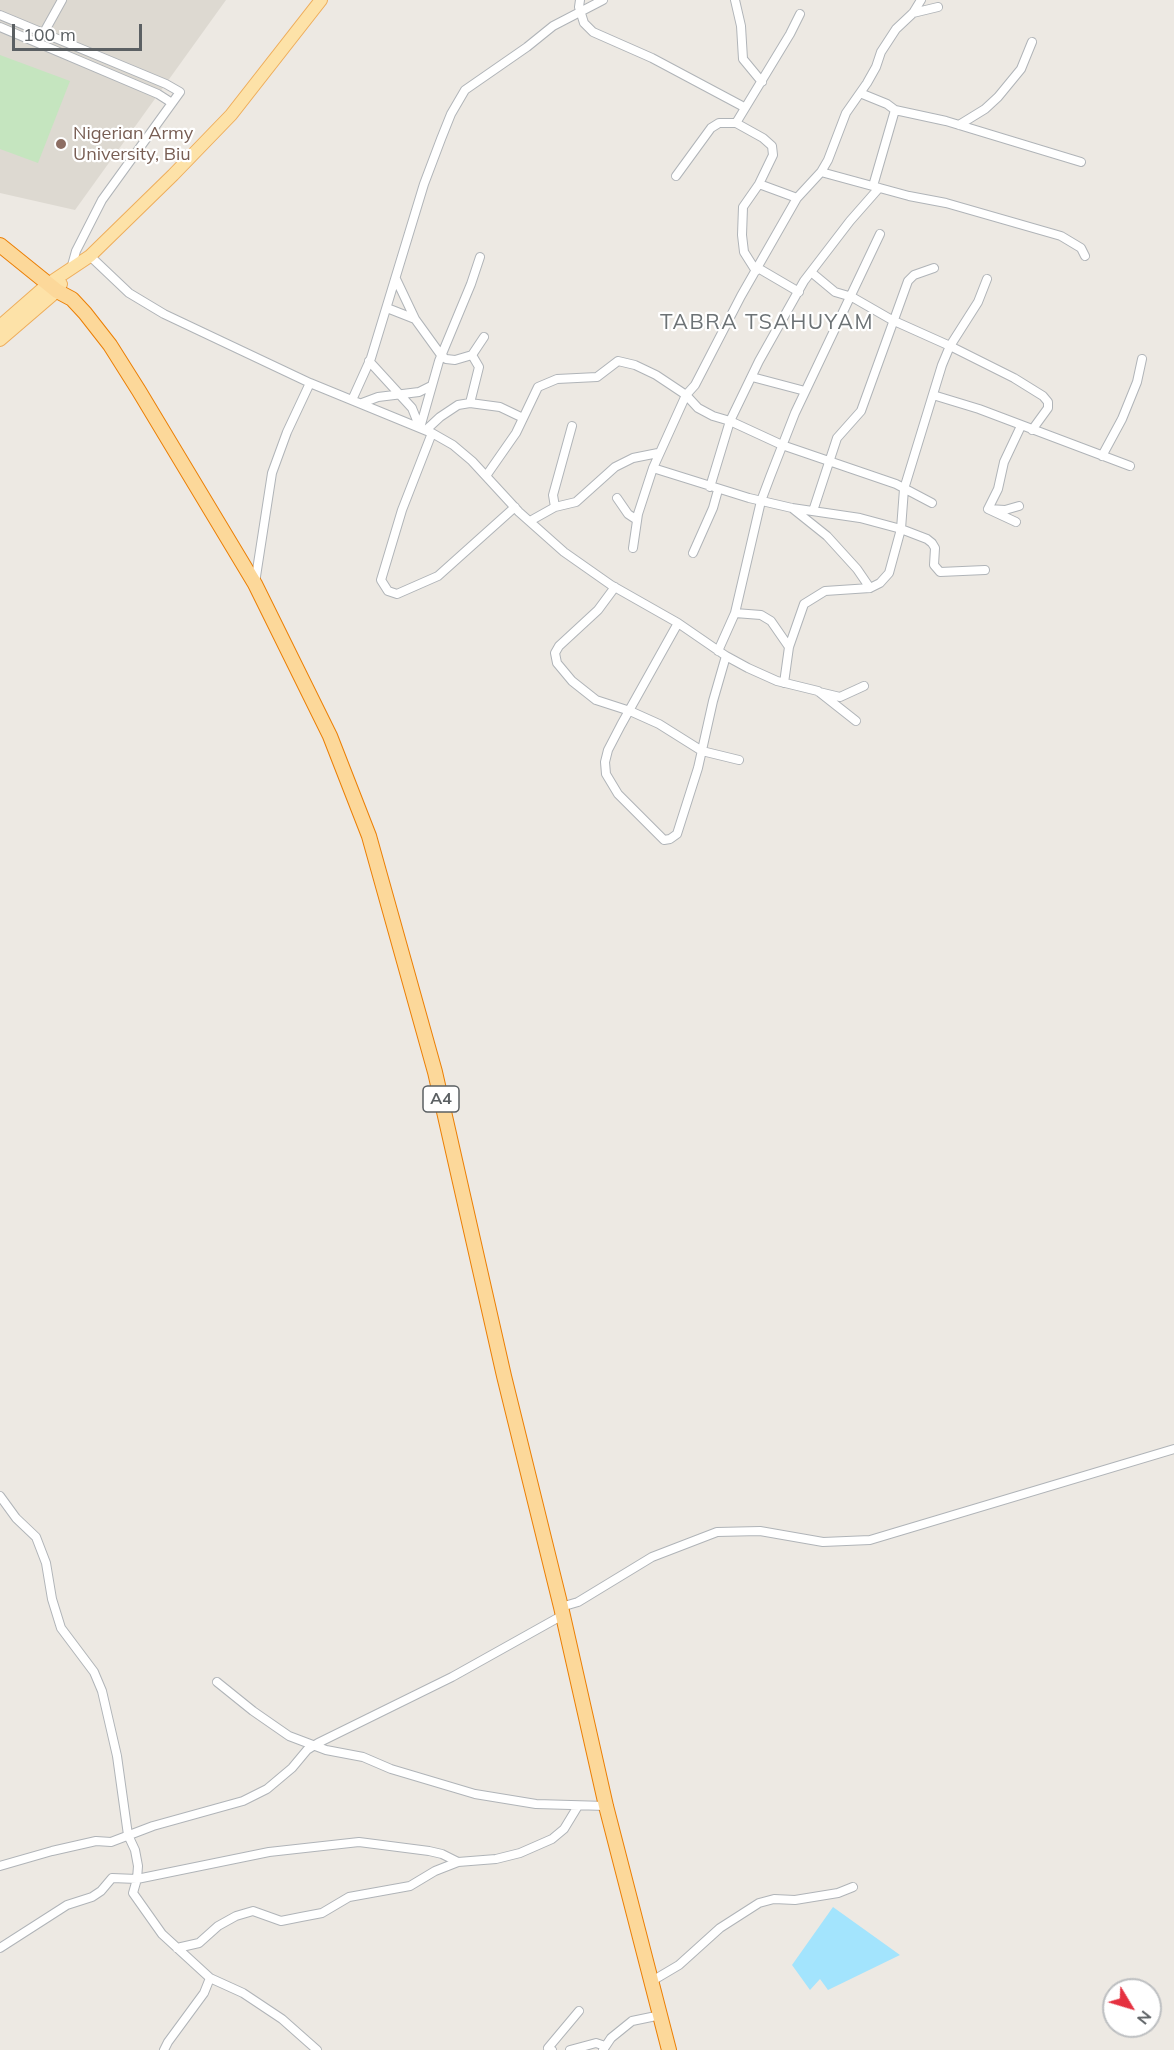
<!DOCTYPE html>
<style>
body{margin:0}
#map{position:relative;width:1174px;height:2050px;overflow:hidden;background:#ede9e3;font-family:Mulish,sans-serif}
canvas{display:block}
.north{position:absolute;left:1102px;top:1978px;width:60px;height:60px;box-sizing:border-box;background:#fff;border:2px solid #bdbfc1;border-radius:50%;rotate:128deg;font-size:16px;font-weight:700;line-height:24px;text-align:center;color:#5b6063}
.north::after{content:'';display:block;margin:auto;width:21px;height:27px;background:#e53140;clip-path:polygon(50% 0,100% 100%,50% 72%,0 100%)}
.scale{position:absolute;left:12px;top:24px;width:130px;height:27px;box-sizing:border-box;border:3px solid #5b6063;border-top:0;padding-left:8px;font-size:18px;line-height:21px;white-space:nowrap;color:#5b6063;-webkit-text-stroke:4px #fff;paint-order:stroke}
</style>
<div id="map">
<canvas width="1174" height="2050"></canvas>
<div class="north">N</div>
<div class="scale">100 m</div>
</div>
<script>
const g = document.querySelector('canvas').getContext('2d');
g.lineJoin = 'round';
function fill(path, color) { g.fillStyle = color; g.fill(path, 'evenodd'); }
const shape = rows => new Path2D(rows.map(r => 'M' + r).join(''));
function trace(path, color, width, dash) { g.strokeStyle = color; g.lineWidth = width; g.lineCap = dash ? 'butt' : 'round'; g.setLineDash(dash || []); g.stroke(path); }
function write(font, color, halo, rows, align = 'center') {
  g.font = font + ' Mulish,sans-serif'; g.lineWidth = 4.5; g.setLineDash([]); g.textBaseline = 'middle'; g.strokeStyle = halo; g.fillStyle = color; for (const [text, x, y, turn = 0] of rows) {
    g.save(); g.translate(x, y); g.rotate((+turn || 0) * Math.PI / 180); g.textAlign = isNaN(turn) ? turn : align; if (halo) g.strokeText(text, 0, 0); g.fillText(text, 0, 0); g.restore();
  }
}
const education = shape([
 [0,0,226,0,75,210,0,193]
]);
const green = shape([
 [0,55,70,81,38,163,0,149]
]);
const water = shape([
 [833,1907,900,1955,828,1990,820,1979,810,1990,792,1965]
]);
const minor = shape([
 [580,0,579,7,584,23,593,32,652,58,744,107],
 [735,0,741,26,743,59,762,82],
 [913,13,938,7],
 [0,15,166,84,180,92,102,200,76,251,71,269],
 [0,27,158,94,172,103],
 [42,36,62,0],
 [860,93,887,104,895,110,946,121,1081,162],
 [736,123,790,34,800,14],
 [959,125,985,109,998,97,1021,69,1032,42],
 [821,172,909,196,946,203,1061,236,1081,248,1085,256],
 [676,176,711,128,719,123,736,123,763,138,772,146,773,155,759,184,743,207,742,235,744,252,756,271],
 [759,184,797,198],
 [873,186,895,110],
 [90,256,129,293,164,314,310,383,432,433,453,445,472,461,519,512,564,552,611,585,678,623,726,656,748,668,777,681,818,691,856,721],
 [758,268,799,292],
 [811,272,835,292,852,297,892,320,950,346,1014,378,1043,396,1048,402,1048,408,1032,430],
 [396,279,415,319],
 [387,308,415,319,441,355,446,359,455,360,472,355],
 [369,361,412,408,420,428],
 [752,377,805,391],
 [933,395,979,409,1130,466],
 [352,400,371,358,424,184,441,139,451,114,465,90,527,47,553,26,603,0],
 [362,403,378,397,419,392,431,386],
 [470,403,479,367,472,355,484,337],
 [420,428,439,361,471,284,480,257],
 [426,430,440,417,458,405,470,403,500,407,523,418],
 [432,433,402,510,381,580,388,591,397,594,438,576,515,507],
 [1102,456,1122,419,1137,382,1142,359],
 [653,468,749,498,792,508,860,518,901,529,927,539,932,543,935,548,934,565,940,572,985,570],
 [486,476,516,433,538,387,557,379,597,377,618,361,635,365,656,375,686,395,698,408,713,416,730,421,782,445,896,484,932,503],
 [710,487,730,421,759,361,804,281,850,221,879,188],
 [617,498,628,514,637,520],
 [555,507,553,495,572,426],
 [792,508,827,536,857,569,870,588],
 [988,509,998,489,1004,462,1021,426],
 [813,511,837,438,861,411,908,281,914,275,934,268],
 [530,521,555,507,576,502,615,467,633,458,658,453],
 [1016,522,988,509,1005,510,1019,506],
 [633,548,638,514,653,468,686,395,695,385,741,296,797,198,821,172,828,160,846,113,867,83,876,67,881,52,896,29,913,13,921,0],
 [693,553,713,508,718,490],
 [255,583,272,473,287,432,310,383],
 [615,587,598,610,559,646,555,653,557,663,572,681,596,700,630,711,659,724,702,751,739,760],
 [735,613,761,615,771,621,789,647],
 [678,623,621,725,608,750,605,762,606,774,618,794,664,840,670,839,677,834,698,768,713,701,726,656],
 [718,651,735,613,761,501,770,477,795,413,880,234],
 [784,683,789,647,804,604,825,591,870,588,880,583,889,573,901,529,904,489,942,365,950,346,978,302,987,279],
 [819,692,840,697,864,686],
 [0,1496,16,1518,36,1537,46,1563,52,1599,61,1628,94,1672,102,1691,117,1756,128,1835,135,1850,138,1866,137,1879,133,1893,162,1934,210,1978,243,1993,282,2019,317,2050],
 [561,1607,578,1602,652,1557,717,1532,760,1531,823,1542,870,1540,1174,1449],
 [217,1682,253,1711,289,1736,326,1750,363,1757,391,1769,475,1794,536,1804,606,1806],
 [0,1866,52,1851,96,1841,111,1842,153,1826,243,1801,267,1789,292,1768,307,1750,318,1743,452,1677,563,1615],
 [0,1948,67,1905,92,1897,101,1891,112,1878,137,1879,269,1852,359,1842,429,1851,442,1854,458,1862],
 [177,1948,199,1943,218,1926,236,1916,253,1911,281,1921,301,1917,322,1913,349,1897,410,1886,435,1871,458,1862,496,1859,520,1853,552,1839,564,1829,578,1806],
 [652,1981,679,1965,720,1928,759,1903,774,1899,795,1900,838,1893,853,1887],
 [164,2050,168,2042,204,1993,210,1978],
 [552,2050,548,2048,579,2011],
 [570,2050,596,2043,605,2046],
 [603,2050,611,2038,632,2021,661,2015]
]);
const primary = shape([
 [0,326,48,284,90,256,173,175,231,115,321,0],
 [0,340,57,291,61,284]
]);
const trunk = shape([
 [0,245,57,291,72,299,85,313,110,345,139,391,255,584,330,736,369,836,435,1072,504,1376,561,1607,606,1806,669,2050]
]);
const markers = [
 [61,144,6,"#8d6e63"]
];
const shields = [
 [441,1099,36]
];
const shieldNames = [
 ["A4",441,1099]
];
const educationNames = [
 ["Nigerian Army",73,134],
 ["University, Biu",73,155]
];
const quarterNames = [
 ["TABRA TSAHUYAM",767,323]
];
fill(education, '#ddd9d1');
fill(green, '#c5e5bf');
fill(water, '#a3e4fd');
trace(minor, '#b0b4b8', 10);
trace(primary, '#eead5b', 14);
trace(trunk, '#eb7f05', 16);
trace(minor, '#fff', 8);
trace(primary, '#fde2a8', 12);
trace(trunk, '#fcd89a', 14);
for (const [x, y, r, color] of markers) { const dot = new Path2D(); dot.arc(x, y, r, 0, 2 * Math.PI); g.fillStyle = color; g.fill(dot); trace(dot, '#fff', 2); }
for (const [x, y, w] of shields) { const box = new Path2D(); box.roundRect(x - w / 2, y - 13, w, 26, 4.5); g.fillStyle = '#fff'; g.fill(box); trace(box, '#5b6063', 1.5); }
write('bold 16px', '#5b6063', null, shieldNames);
write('18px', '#785e54', '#fff', educationNames, 'left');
g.letterSpacing = '1.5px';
write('21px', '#6c7275', '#fff', quarterNames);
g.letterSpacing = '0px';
</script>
